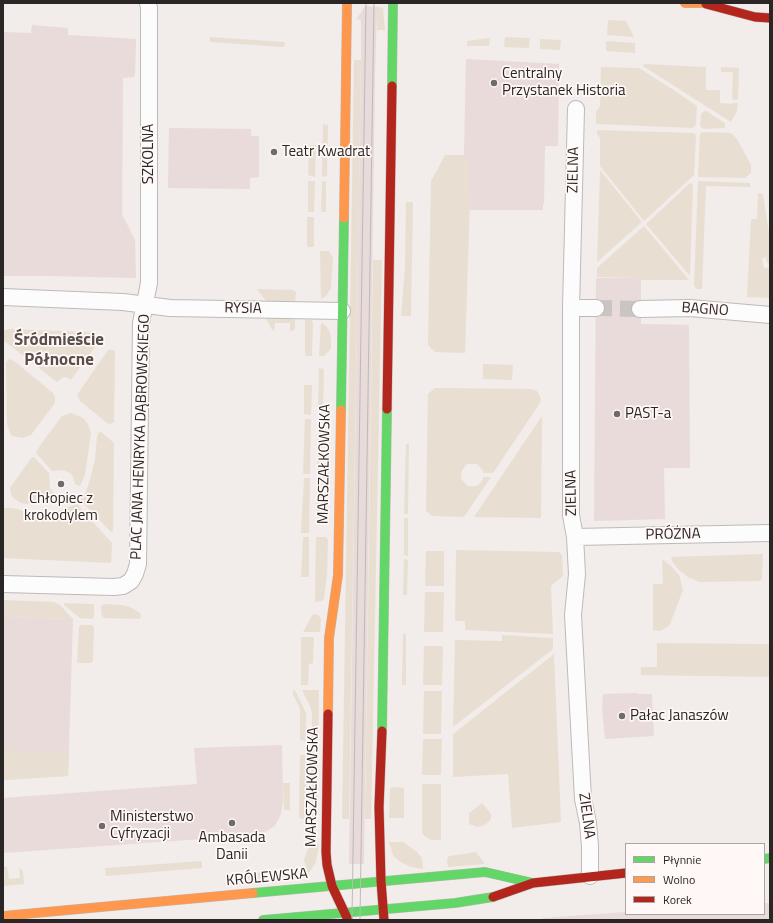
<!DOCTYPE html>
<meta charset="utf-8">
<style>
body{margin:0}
#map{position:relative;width:773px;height:923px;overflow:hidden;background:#f2ecea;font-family:"Titillium Web",sans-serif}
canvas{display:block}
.frame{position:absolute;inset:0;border:4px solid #2a2625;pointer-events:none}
.legend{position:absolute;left:625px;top:843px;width:140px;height:72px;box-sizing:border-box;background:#fff8f6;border:1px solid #aaa4a2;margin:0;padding:5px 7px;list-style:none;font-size:12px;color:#2a2625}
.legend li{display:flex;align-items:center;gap:8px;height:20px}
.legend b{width:20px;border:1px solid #aaa4a2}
</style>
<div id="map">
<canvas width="773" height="923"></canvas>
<div class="frame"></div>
<ul class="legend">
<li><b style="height:5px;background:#63d668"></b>Płynnie</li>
<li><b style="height:5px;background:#ff974d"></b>Wolno</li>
<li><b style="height:5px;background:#b3261e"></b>Korek</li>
</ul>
</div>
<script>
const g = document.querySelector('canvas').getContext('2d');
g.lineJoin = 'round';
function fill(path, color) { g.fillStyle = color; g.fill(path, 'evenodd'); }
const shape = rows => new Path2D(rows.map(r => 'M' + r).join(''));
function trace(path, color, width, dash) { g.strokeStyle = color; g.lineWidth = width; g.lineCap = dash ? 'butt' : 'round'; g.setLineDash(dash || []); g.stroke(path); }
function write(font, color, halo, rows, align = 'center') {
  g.font = font + ' "Titillium Web",sans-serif'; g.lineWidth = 3.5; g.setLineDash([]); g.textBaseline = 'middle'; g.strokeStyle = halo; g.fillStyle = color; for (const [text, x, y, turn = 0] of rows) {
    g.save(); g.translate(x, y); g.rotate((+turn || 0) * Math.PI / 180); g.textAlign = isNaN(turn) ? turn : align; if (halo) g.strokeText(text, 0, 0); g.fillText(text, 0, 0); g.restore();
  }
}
const built = shape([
 [365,6,379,7,377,10,375,74,364,864,349,864,361,60,361,21,359,19,356,20],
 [32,25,68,28,68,35,136,39,135,75,134,77,123,78,122,214,135,240,136,278,51,276,3,276,3,32,31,33],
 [466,59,559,64,558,146,545,146,544,204,543,204,543,210,470,210,464,155],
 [169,128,251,129,251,136,259,136,259,177,250,178,250,189,168,188],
 [596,278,641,278,641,324,689,325,690,468,664,468,665,519,594,521],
 [3,617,73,619,68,776,3,780],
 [637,693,638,694,652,694,654,736,605,739,602,707,603,694],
 [282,745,283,800,281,814,275,826,263,833,258,835,3,853,3,798,197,784,194,748],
 [764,903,770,903,770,920,542,920,543,918,626,912,626,914,764,914]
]);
const green = shape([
 [379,7,383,8,385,30,377,30,377,9],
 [608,20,626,21,634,37,607,35],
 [210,37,285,42,284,47,210,42],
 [505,37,530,38,529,48,504,47],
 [490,38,489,46,467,46,467,41],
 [540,39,561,40,560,50,540,49],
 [606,41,635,43,635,53,606,51],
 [354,60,361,60,349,819,342,819],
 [644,64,706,67,706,90,720,90,720,103,732,104,732,103,738,103,737,111,731,122,643,66],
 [601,67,639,68,672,89,697,106,696,123,695,126,692,128,596,124,596,111,600,107],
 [721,67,739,68,738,99,736,100,732,99,733,72,721,72],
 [704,111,706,111,725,123,725,128,704,129,701,127,700,126,701,114],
 [323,124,328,125,327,176,322,177],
 [597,130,694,133,696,135,694,175,644,221,600,166,600,138,597,134],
 [702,132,731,133,737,139,751,165,751,173,745,178,698,177,700,134],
 [309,145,316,145,315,177,308,175],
 [445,155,468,155,470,202,465,353,435,352,428,345,431,181],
 [600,170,642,222,597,262],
 [309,181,315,181,314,212,308,212,308,182],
 [322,181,326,182,326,211,325,212,321,212],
 [698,181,750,183,750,187,706,186,702,289,696,289,694,285],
 [690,183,693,184,690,276,646,224],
 [758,193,763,194,770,241,770,263,767,263,766,257,762,258,764,268,770,267,770,298,747,297,751,219,757,219],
 [406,202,413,202,411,316,401,316,405,267],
 [307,217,314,217,314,247,308,247,307,246],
 [644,226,689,280,640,280,640,278,597,277,597,268],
 [320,251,329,251,333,257,331,288,326,296,321,299],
 [373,260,382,260,371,819,365,819],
 [257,289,293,290,296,292,295,302,266,301],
 [266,318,295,319,295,329,292,331,290,331,290,323,275,323,274,331,272,330],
 [305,320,311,320,313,323,312,356,306,356,305,354],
 [321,323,324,324,329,330,331,338,331,349,324,356,319,356],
 [9,329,90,332,96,336,97,341,97,344,71,380,66,377,62,378,57,382,3,340,3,331],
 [110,349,115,351,114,422,111,424,107,423,80,401,77,395,108,350],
 [9,359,14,361,53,393,55,397,55,403,31,435,22,438,12,436,10,433,7,424,6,362],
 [483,364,513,365,512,380,483,379],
 [319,368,324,369,323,414,321,415,318,415],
 [304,385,312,385,311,415,304,414],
 [435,388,531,389,537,391,541,398,540,403,493,473,483,473,483,470,477,464,467,464,462,470,461,479,468,486,477,486,483,480,483,477,491,477,464,517,432,516,426,511,428,394],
 [71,413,83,418,88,424,91,433,85,475,80,486,75,484,73,476,70,473,63,470,52,471,36,453,41,444,62,416],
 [542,416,541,518,474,517],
 [305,419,311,419,310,474,304,474,303,473],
 [318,420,323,421,322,434,319,438,319,441,322,445,322,474,317,474],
 [100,431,114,443,113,531,111,532,80,500,85,494,90,480,95,459,97,436],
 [406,444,409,444,408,514,404,514],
 [32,457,35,458,49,473,50,489,55,494,64,497,65,499,63,501,49,504,28,504,21,503,12,497,10,488],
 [304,478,310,478,309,533,301,533],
 [317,478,322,478,321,512,316,517],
 [77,504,112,543,111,563,3,558,3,508,12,508,42,515,56,512],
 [404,518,408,518,408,556,404,555],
 [303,537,309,537,309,577,301,577],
 [316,537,326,537,328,540,327,575,324,599,321,601,315,602],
 [456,550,559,552,562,555,563,576,551,586,553,634,465,630,465,621,455,621],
 [426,551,444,551,444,586,425,586],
 [763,554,762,578,760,581,699,582,688,577,679,570,673,563,671,557],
 [404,559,408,560,407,595,403,595],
 [662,559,671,566,679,575,683,590,670,624,666,628,660,631,653,630,653,584,663,584],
 [425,592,444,592,443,632,424,632],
 [3,600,54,602,60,605,73,619,3,617],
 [64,603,92,604,94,605,94,617,92,619,80,618,64,605],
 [103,604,121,605,130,607,140,613,141,617,139,619,104,618,102,616,101,607],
 [313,614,318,615,321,619,320,632,303,632],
 [81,625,92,625,94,627,93,661,91,663,79,663,77,662,79,627],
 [403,634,406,634,406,685,402,685],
 [502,635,553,638,553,649,453,727,455,640,502,641],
 [301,637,314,637,313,663,309,664,308,685,301,685],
 [657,643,770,644,770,677,641,675,641,667,657,667],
 [424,646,443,646,442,685,423,685],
 [554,654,561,822,512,828,508,774,453,777,453,734],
 [293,690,295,690,306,713,306,741,300,740,300,709,293,694],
 [302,690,319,690,317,819,311,820,312,714,310,706],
 [424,691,442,691,441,734,423,734],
 [423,739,442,739,441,775,422,775],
 [3,750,69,753,68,776,3,780],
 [300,755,306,755,305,819,301,819,299,817],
 [283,783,290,783,290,810,284,810],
 [422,784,441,784,441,840,431,840,426,837,422,833],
 [393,787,404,788,404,818,389,818,390,789],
 [482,803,491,814,491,819,485,825,477,827,469,824,469,813],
 [389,842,403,842,417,852,422,858,423,869,411,867,399,861,393,855],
 [319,844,316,862,308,874,304,859,309,847],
 [476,852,485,864,448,867,447,860,449,856],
 [202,861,202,868,106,876,105,868],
 [4,867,7,867,9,879,20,878,19,867,23,871,24,884,3,886,3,879,5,879],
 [285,870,288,873,288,881,254,885,244,874]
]);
const streetTunnel = shape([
 [596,308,640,309]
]);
const street = shape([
 [576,109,571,308,571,515,575,537,577,574,573,615,583,799,588,823,590,846,590,876],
 [3,297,123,302,170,308,342,311],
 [571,308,596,308],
 [640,309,690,308,770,315],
 [575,537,770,533],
 [3,584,114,587,123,586,131,581,135,574,138,564,141,323,149,283,149,8,148,3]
]);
const fast = shape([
 [392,86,393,3],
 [341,410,344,218],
 [382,731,387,409],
 [764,859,770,858],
 [253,893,485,872,533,883],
 [263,920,455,903,493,897]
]);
const slow = shape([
 [685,3,716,3],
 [344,218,347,3],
 [328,714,329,638,338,575,341,410],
 [3,916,253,893]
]);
const jam = shape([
 [706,4,755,17,770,18],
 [387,409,392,86],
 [328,714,326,852,327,865,332,886,348,920],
 [382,731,379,807,381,881,384,920],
 [493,897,533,883,626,873]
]);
const tram = shape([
 [352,920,366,3],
 [360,920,374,3]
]);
const markers = [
 [494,83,4,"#706b6a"],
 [274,152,4,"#706b6a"],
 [617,414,4,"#706b6a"],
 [61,484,4,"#706b6a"],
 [622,716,4,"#706b6a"],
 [232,823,4,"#706b6a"],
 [102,826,4,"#706b6a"]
];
const poiNames = [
 ["Centralny",502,74],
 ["Przystanek Historia",502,91],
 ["Teatr Kwadrat",282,152],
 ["PAST-a",625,414],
 ["Chłopiec z",61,499,"center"],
 ["krokodylem",61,516,"center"],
 ["Pałac Janaszów",630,716],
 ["Ministerstwo",110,817],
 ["Cyfryzacji",110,834],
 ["Ambasada",232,838,"center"],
 ["Danii",232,855,"center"]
];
const streetNames = [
 ["SZKOLNA",149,154,-90],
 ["ZIELNA",574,170,-89],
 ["RYSIA",243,309,1],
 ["BAGNO",705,310,4],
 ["PLAC JANA HENRYKA DĄBROWSKIEGO",141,437,-88],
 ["MARSZAŁKOWSKA",325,464,-89],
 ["ZIELNA",572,493,-91],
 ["PRÓŻNA",673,535,-1],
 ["MARSZAŁKOWSKA",313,787,-89],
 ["ZIELNA",586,816,82],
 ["KRÓLEWSKA",267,878,-5]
];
const quarterNames = [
 ["Śródmieście",59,341],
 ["Północne",59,361]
];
fill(built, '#e8dbd9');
fill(green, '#e8dfd2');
trace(streetTunnel, '#cac4c3', 16, [16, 8]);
trace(street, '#bebab8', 18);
trace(fast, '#bebab8', 10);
trace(slow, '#bebab8', 10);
trace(jam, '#bebab8', 10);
trace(street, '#fdfcfc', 16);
trace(fast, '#63d668', 9);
trace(slow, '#ff974d', 9);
trace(jam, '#b3261e', 9);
trace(tram, '#bcbbba', 1);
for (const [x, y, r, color] of markers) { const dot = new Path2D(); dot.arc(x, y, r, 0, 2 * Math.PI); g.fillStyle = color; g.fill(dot); trace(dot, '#fff8f6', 1.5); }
write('15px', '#2a2625', '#fff8f6', poiNames, 'left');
write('15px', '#2a2625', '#fff8f6', streetNames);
write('bold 17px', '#584f4d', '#fff8f6', quarterNames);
</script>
